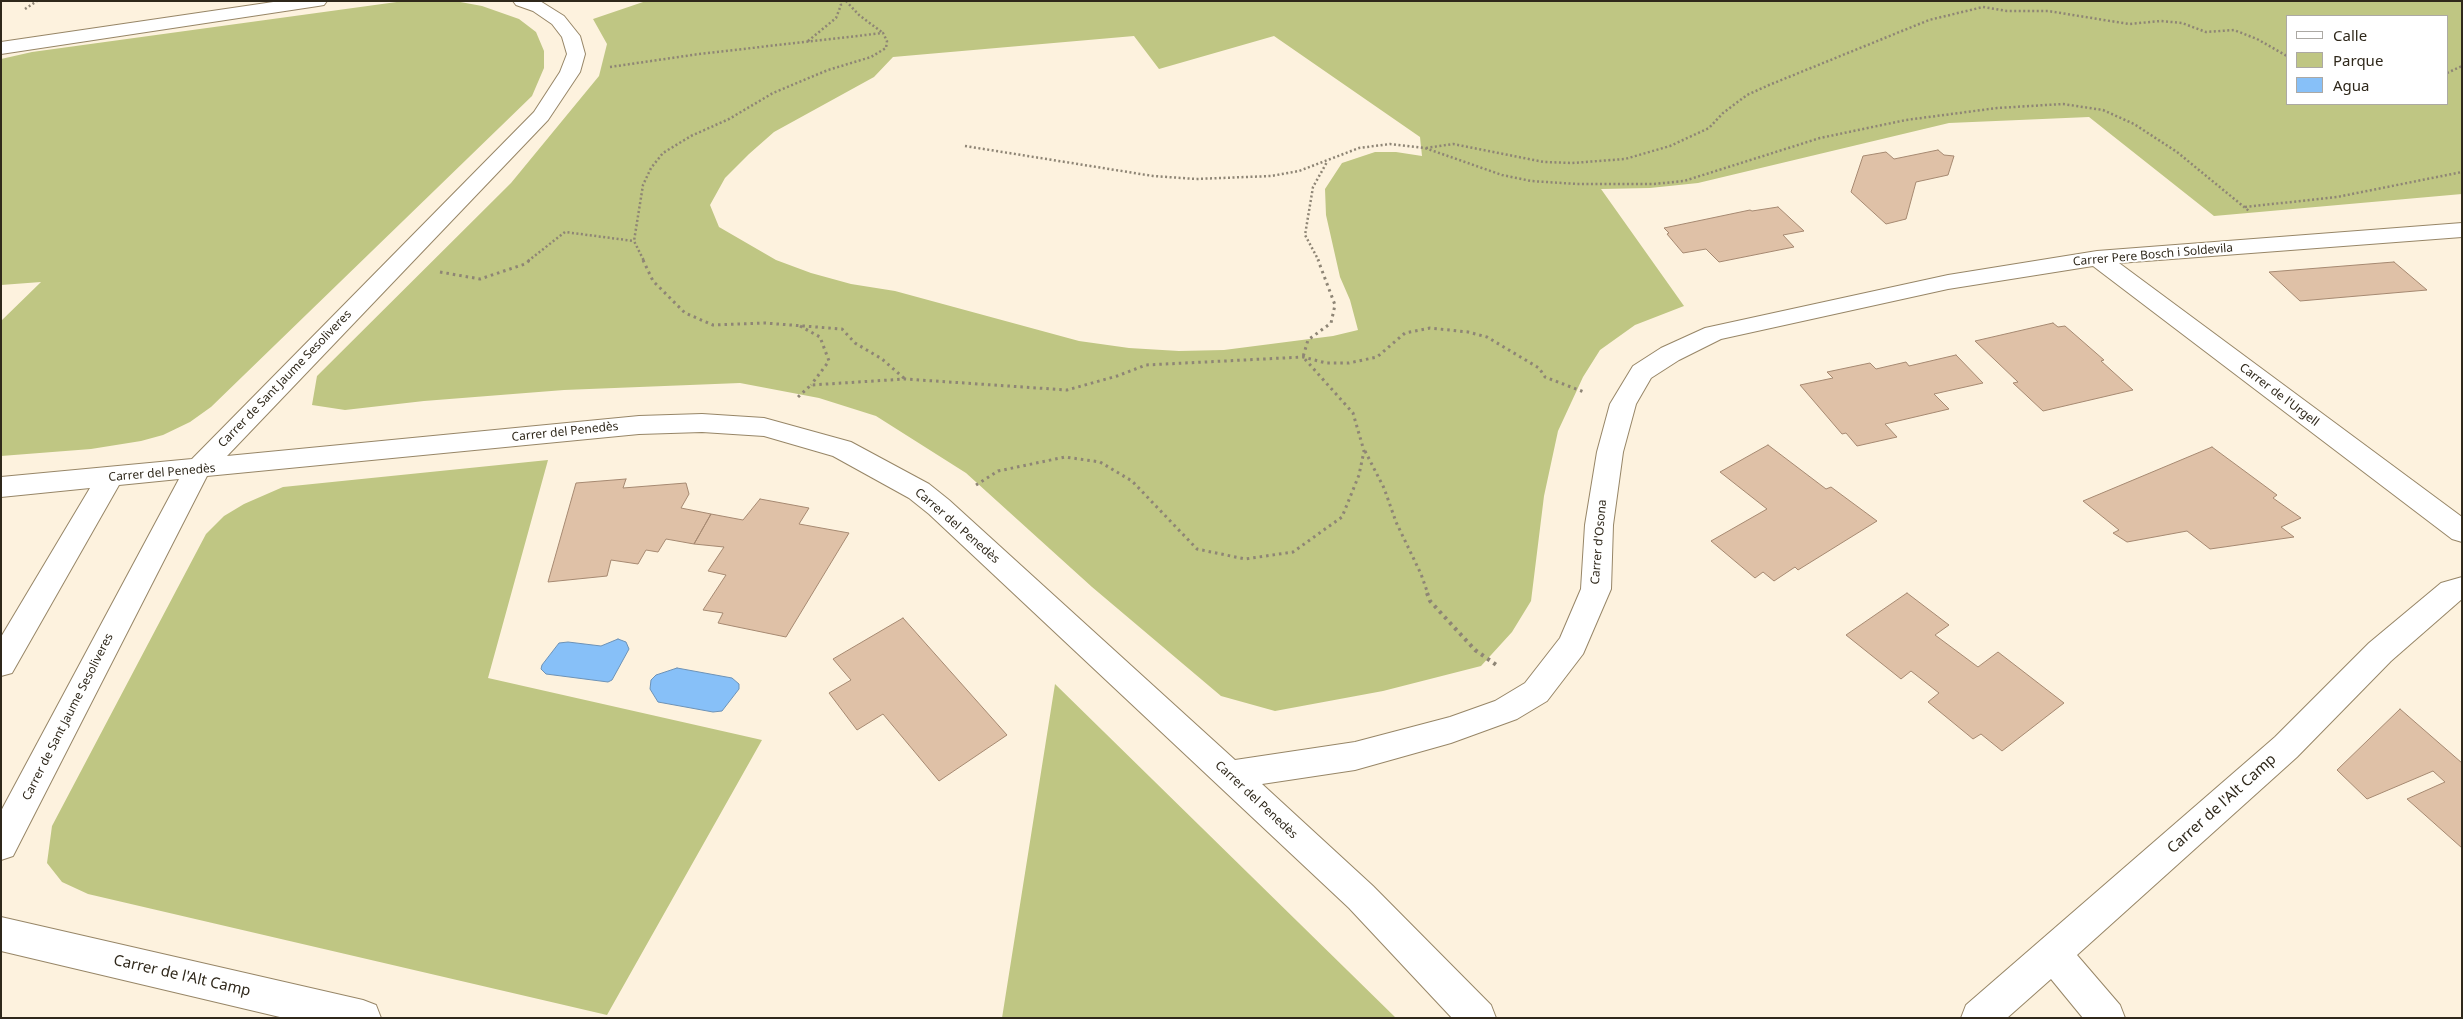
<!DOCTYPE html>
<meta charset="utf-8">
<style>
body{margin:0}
#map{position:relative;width:2463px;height:1019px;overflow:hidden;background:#fdf2de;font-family:"Noto Sans",sans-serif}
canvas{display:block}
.frame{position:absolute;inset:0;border:2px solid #2f281b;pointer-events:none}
.legend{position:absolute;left:2286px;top:15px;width:162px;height:90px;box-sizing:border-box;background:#fff;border:1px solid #aca9a4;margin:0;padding:6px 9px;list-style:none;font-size:15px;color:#2f281b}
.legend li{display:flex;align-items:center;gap:10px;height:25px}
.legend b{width:25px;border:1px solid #aca9a4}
</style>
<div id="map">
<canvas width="2463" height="1019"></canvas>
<div class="frame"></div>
<ul class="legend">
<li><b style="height:6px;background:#fff"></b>Calle</li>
<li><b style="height:14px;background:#bfc683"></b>Parque</li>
<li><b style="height:14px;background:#87c0f8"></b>Agua</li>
</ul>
</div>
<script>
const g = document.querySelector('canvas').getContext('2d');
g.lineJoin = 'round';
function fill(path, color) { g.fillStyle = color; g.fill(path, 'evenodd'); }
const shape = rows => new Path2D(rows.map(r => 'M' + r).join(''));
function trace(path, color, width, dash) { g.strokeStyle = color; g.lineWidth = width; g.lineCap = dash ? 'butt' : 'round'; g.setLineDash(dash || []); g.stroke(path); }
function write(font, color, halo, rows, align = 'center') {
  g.font = font + ' "Noto Sans",sans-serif'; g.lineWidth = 4; g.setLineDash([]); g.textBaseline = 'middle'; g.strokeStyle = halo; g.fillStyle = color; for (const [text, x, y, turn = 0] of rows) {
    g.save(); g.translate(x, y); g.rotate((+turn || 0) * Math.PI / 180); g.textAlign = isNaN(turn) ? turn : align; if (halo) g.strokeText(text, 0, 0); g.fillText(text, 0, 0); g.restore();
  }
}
const green = shape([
 [404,1,455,1,482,6,519,19,536,32,544,51,544,68,532,96,211,407,190,422,163,435,141,441,91,449,1,456,1,321,41,282,1,285,1,59,32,52],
 [646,1,2462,1,2462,194,2214,216,2089,117,1949,123,1698,183,1650,188,1601,189,1684,306,1635,325,1600,350,1583,377,1558,431,1544,496,1531,601,1512,632,1481,666,1383,691,1275,711,1221,696,1092,587,966,473,876,416,819,398,740,383,564,390,424,401,345,410,312,405,317,376,511,183,599,76,607,44,593,19],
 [2287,16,2447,16,2447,104,2287,104],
 [1134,36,1159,69,1274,36,1420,137,1422,156,1396,152,1375,152,1342,163,1325,189,1326,215,1340,277,1350,300,1358,330,1333,336,1224,350,1179,351,1129,348,1079,341,895,291,851,284,811,273,776,260,719,227,710,205,725,178,749,154,774,132,874,77,893,57],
 [548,460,488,678,762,740,607,1015,88,894,62,882,47,863,52,826,206,534,224,516,244,504,283,487],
 [1055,684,1396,1018,1002,1018]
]);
const water = shape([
 [618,639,626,642,629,649,612,680,608,682,546,674,541,669,542,665,559,643,568,642,601,646,618,639],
 [677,668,732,678,739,684,739,689,722,711,713,712,658,702,650,689,651,680,656,675,677,668]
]);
const building = shape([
 [1938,150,1944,155,1954,156,1948,175,1916,182,1906,219,1886,224,1851,192,1863,156,1886,152,1894,159,1938,150],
 [1778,207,1804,231,1783,235,1794,247,1719,262,1706,249,1683,253,1667,234,1669,233,1664,228,1750,210,1752,211,1778,207],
 [2394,262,2427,290,2300,301,2269,272,2394,262],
 [2053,323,2058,327,2065,326,2104,360,2101,361,2133,390,2043,411,2013,383,2018,382,1975,341,2053,323],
 [1956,355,1983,383,1934,394,1949,409,1885,424,1897,437,1857,446,1846,433,1842,434,1800,385,1833,378,1827,372,1870,363,1876,369,1906,362,1909,366,1956,355],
 [1768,445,1826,489,1831,487,1877,521,1798,570,1795,567,1774,581,1763,572,1755,578,1711,541,1767,509,1720,472,1768,445],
 [2212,447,2277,495,2273,498,2301,518,2281,527,2294,537,2210,549,2187,531,2127,542,2113,533,2119,530,2083,501,2212,447],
 [626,479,623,488,686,483,689,494,681,508,711,514,694,544,666,539,658,552,646,550,638,564,611,560,607,576,548,582,576,483,626,479],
 [760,499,809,508,799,524,849,533,786,637,718,623,723,613,703,610,726,575,708,571,724,547,694,544,711,514,743,520,760,499],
 [1907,593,1949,625,1935,635,1978,667,1998,652,2064,703,2002,751,1981,734,1973,739,1928,702,1939,693,1911,671,1901,679,1846,635,1907,593],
 [903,618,1007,735,939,781,883,714,857,730,829,693,851,680,833,659,903,618],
 [2400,709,2462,763,2462,848,2407,799,2445,782,2433,771,2367,799,2337,770,2400,709]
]);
const pathFar2 = shape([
 [846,1,859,15,883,33],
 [25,9,37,1],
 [808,41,836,18,841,5,840,1],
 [610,67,699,54,883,33,887,41,886,48,871,57,828,70,773,93,729,119,691,136,663,153,651,168,643,185,634,241,644,261],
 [2447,73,2462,66],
 [965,146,1153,176,1196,179,1271,176,1299,171,1359,148,1390,144,1425,148,1502,175,1531,181,1577,184,1654,184,1684,181,1820,138,1906,120,1997,108,2063,104,2103,110,2134,124,2177,152,2249,211],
 [1426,148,1453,144,1544,162,1572,163,1625,159,1670,146,1709,128,1723,113,1747,95,1769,85,1929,20,1983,7,2007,11,2048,11,2129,24,2161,21,2182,23,2206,32,2234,30,2257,39,2287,56],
 [2245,207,2337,197,2462,172],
 [528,261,565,232,634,241],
 [1319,261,1305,235,1313,187,1327,162]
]);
const pathFar1 = shape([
 [643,260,653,281,685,313,713,325,765,323,842,329,855,343,882,359,905,379],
 [440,272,480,279,525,264,530,260],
 [800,326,820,337,829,361,811,385],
 [798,397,811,385,905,379,1067,390,1117,376,1146,365,1303,357,1326,363,1349,363,1377,357,1405,333,1430,328,1468,332,1487,337,1539,368,1545,377,1584,392],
 [1365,451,1384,488,1396,522,1421,574,1428,594],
 [976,485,998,471,1065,457,1100,462,1132,481,1197,549,1245,559,1293,552,1342,517,1359,475,1364,451,1353,413,1303,357,1308,340,1331,323,1335,305,1318,260]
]);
const path = shape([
 [1427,593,1430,601,1475,650,1498,666]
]);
const minor = shape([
 [280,1,327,1,324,5,318,6,1,54,1,42,280,1],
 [513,1,540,1,564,16,580,36,585,54,580,72,548,120,227,456,639,416,702,414,764,418,851,442,929,484,949,500,1235,760,1355,742,1450,717,1495,701,1525,683,1560,638,1581,589,1585,525,1597,452,1610,404,1633,366,1661,348,1705,328,1948,275,2097,251,2462,223,2462,237,2119,263,2462,517,2462,542,2452,539,2093,266,1948,289,1721,339,1679,360,1651,378,1636,404,1623,452,1613,525,1611,589,1583,654,1547,701,1517,719,1451,743,1355,770,1262,784,1373,886,1491,1005,1496,1018,1452,1018,1349,908,929,514,909,498,833,456,764,436,702,432,639,434,207,476,13,856,1,860,1,811,179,479,119,485,12,673,1,676,1,637,90,488,1,497,1,477,192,459,534,112,560,72,567,54,562,37,552,24,533,11,516,5,513,1],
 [2462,577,2462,599,2391,661,2297,757,2077,955,2120,1005,2125,1018,2083,1018,2051,979,2007,1018,1961,1018,1966,1005,2275,737,2369,643,2441,583,2462,577],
 [1,917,363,1000,376,1005,381,1018,284,1018,1,951,1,917]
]);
const streetNames = [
 ["Carrer Pere Bosch i Soldevila",2153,255,-5],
 ["Carrer de Sant Jaume Sesoliveres",285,379,-46],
 ["Carrer de l'Urgell",2279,395,37],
 ["Carrer del Penedès",565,432,-6],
 ["Carrer del Penedès",162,473,-5],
 ["Carrer del Penedès",957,526,41],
 ["Carrer d'Osona",1599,542,-85],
 ["Carrer de Sant Jaume Sesoliveres",68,717,-63],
 ["Carrer del Penedès",1256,800,43]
];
const nearStreetnames = [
 ["Carrer de l'Alt Camp",2222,804,-42],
 ["Carrer de l'Alt Camp",182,976,13]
];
fill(green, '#bfc683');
fill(water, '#87c0f8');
trace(water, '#6d92b6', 1);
fill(building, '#dfc1a7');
trace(building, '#a68971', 1);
trace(minor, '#978667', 2);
trace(pathFar2, '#8e8575', 2.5, [2, 2.5]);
trace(pathFar1, '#8e8575', 3, [2.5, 4]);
trace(path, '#8e8575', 4, [3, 4.5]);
fill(minor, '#fff');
write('12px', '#2f281b', '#fff', streetNames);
write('15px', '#2f281b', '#fff', nearStreetnames);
</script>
